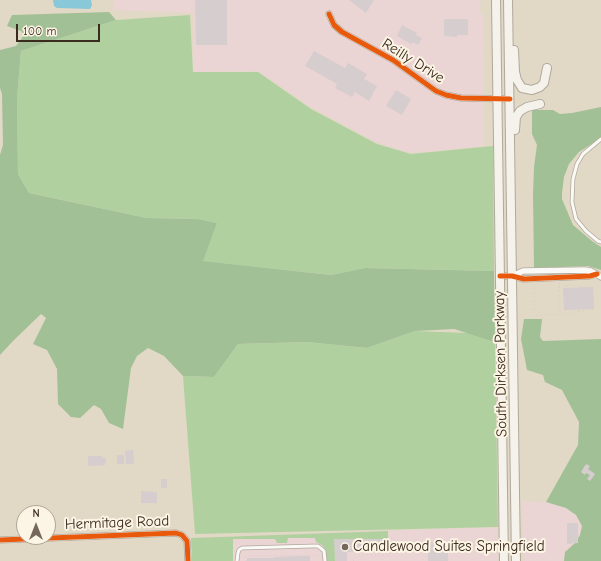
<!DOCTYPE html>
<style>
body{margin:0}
#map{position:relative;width:601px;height:561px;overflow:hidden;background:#e1d9c6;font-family:"Comic Neue",sans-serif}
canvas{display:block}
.north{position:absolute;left:16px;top:505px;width:40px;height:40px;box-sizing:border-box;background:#fcf5e5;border:1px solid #afa495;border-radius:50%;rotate:0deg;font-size:11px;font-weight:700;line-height:16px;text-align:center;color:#3b2a1e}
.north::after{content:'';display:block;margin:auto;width:14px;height:18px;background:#756759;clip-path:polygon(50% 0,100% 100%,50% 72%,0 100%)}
.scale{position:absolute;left:16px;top:24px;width:84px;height:18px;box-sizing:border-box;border:2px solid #3b2a1e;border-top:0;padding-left:5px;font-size:12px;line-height:14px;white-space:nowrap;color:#3b2a1e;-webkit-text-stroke:3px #fcf5e5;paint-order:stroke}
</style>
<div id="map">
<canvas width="601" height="561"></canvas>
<div class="north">N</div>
<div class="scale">100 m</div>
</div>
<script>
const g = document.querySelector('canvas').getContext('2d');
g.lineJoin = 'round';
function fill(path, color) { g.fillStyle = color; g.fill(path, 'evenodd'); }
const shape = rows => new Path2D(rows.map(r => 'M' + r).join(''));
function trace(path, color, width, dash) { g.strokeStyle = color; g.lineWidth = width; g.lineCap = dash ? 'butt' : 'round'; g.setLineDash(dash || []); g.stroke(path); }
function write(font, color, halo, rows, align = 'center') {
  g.font = font + ' "Comic Neue",sans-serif'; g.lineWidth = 4; g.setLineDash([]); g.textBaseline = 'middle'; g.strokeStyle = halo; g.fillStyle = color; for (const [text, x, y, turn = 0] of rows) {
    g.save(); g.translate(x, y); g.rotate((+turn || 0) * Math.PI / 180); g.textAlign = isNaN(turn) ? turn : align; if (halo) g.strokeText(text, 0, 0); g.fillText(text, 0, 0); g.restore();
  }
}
const built = shape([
 [113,0,481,0,479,10,483,16,484,146,411,153,376,142,311,107,258,71,193,72,193,13,113,10],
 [522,501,546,502,566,508,576,515,582,526,580,535,575,543,565,552,564,561,523,561],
 [498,527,498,561,192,561,191,538]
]);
const green = shape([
 [190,15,193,72,258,72,311,109,377,144,411,154,493,146,494,271,365,268,331,275,202,261,217,223,198,219,147,218,29,193,18,174,17,99,21,51,116,20],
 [415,331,495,334,498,527,195,534,183,376,214,377,238,344,307,342,367,348],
 [388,531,388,542,386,542,386,539,335,539,335,561,327,561,326,550,322,545,316,542,315,538,288,538,287,543,277,543,275,539,233,539,233,561,192,561,191,538]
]);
const forest = shape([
 [109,12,116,20,21,51,17,99,18,174,29,193,147,218,198,219,217,223,203,261,331,275,365,268,494,271,495,342,454,329,415,331,367,348,307,342,238,344,214,377,183,376,164,356,148,348,137,356,131,368,123,429,109,423,101,409,94,405,80,418,71,417,58,404,57,369,47,350,33,344,46,318,41,314,13,341,0,355,0,155,3,145,2,94,0,88,0,50,16,46,24,35,21,31,7,26,12,15],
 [601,107,601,138,579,152,569,164,564,177,562,193,562,199,573,225,592,241,601,247,601,270,588,266,534,268,533,194,534,167,537,145,532,134,532,110,553,110,560,114,572,113],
 [524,319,542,319,540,337,543,341,601,339,601,561,564,561,565,552,575,543,580,535,582,526,576,515,566,508,546,502,578,445,579,422,562,390,545,382,543,375,527,370,521,339]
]);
const water = shape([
 [53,0,91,0,92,5,90,9,57,8,54,6]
]);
const building = shape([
 [195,0,227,0,227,45,196,45],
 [349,0,374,0,366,13],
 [444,19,468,19,468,35,457,35,457,37,444,36],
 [402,25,417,33,416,35,422,38,418,45,412,42,411,44,397,36],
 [314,51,345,68,348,63,367,74,364,79,377,86,369,101,355,92,352,97,335,88,337,84,305,66],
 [396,90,411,99,402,115,386,106],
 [593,287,594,309,564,310,563,288],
 [133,450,134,464,126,464,125,451],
 [117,455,124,455,124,464,117,464],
 [88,456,102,456,102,458,106,458,105,465,88,466],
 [586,464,590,466,588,469,595,474,590,481,587,479,590,475,586,473,585,475,581,472],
 [161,479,167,479,167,488,161,488],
 [141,491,157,492,157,503,141,503],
 [567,523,578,523,578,543,567,544],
 [334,539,386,539,386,551,347,552,347,561,335,561],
 [430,542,443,542,443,545,446,545,446,547,448,547,448,561,428,561,428,544,431,544],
 [296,556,310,556,310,561,247,561,247,558,274,558,274,557]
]);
const path = shape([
 [559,283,560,314],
 [534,284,534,310],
 [559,286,581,285],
 [579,311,584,311],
 [537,315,579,313,579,309],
 [246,561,246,556,320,555],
 [353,561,357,557,363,555,390,555,390,539,394,539]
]);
const lane = shape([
 [601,139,583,154,577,164,573,179,572,202,576,219,586,231,598,241,601,242],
 [237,561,238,553,239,550,242,548,313,546,318,546,324,551,325,561]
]);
const street = shape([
 [329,14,334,25,342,32,393,60,436,91,446,95,461,98,510,99],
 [500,276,512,276,524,279,590,276,597,274],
 [512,276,523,271,585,270,591,271,601,277],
 [0,540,176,533,182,535,187,541,188,561]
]);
const secondary = shape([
 [496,0,504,561],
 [508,0,516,561],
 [514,50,515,72,517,80,522,88,532,90,540,87,544,83,547,68],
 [515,130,516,117,520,111,527,107,540,104]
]);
const cycleway = shape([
 [329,14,334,25,342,32,393,60,436,91,446,95,461,98,510,99],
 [500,276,512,276,524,279,590,276,597,274],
 [0,540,176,533,182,535,187,541,188,561]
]);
const markers = [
 [345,547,4,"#756759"]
];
const streetNames = [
 ["Reilly Drive",413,61,32],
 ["South Dirksen Parkway",501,364,-91],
 ["Hermitage Road",117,523,-2]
];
const poiNames = [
 ["Candlewood Suites Springfield",353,547]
];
fill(built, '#ebd4d4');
fill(green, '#b1d0a0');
fill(forest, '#a2c096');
fill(water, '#88c8d8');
fill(building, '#d6cdce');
trace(lane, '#b0a99c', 4.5);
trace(street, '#b0a99c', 7);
trace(secondary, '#b0a99c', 10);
trace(path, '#d2cfc9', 1, [1, 3]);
trace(lane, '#faf9f6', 3);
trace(street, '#faf9f6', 5.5);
trace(secondary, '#f5f1eb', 8);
trace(cycleway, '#e8590c', 5);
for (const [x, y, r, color] of markers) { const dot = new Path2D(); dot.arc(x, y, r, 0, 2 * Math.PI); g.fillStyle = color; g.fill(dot); trace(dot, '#fcf5e5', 1.5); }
write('15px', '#3b2a1e', '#fcf5e5', streetNames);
write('15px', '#3b2a1e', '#fcf5e5', poiNames, 'left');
</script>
